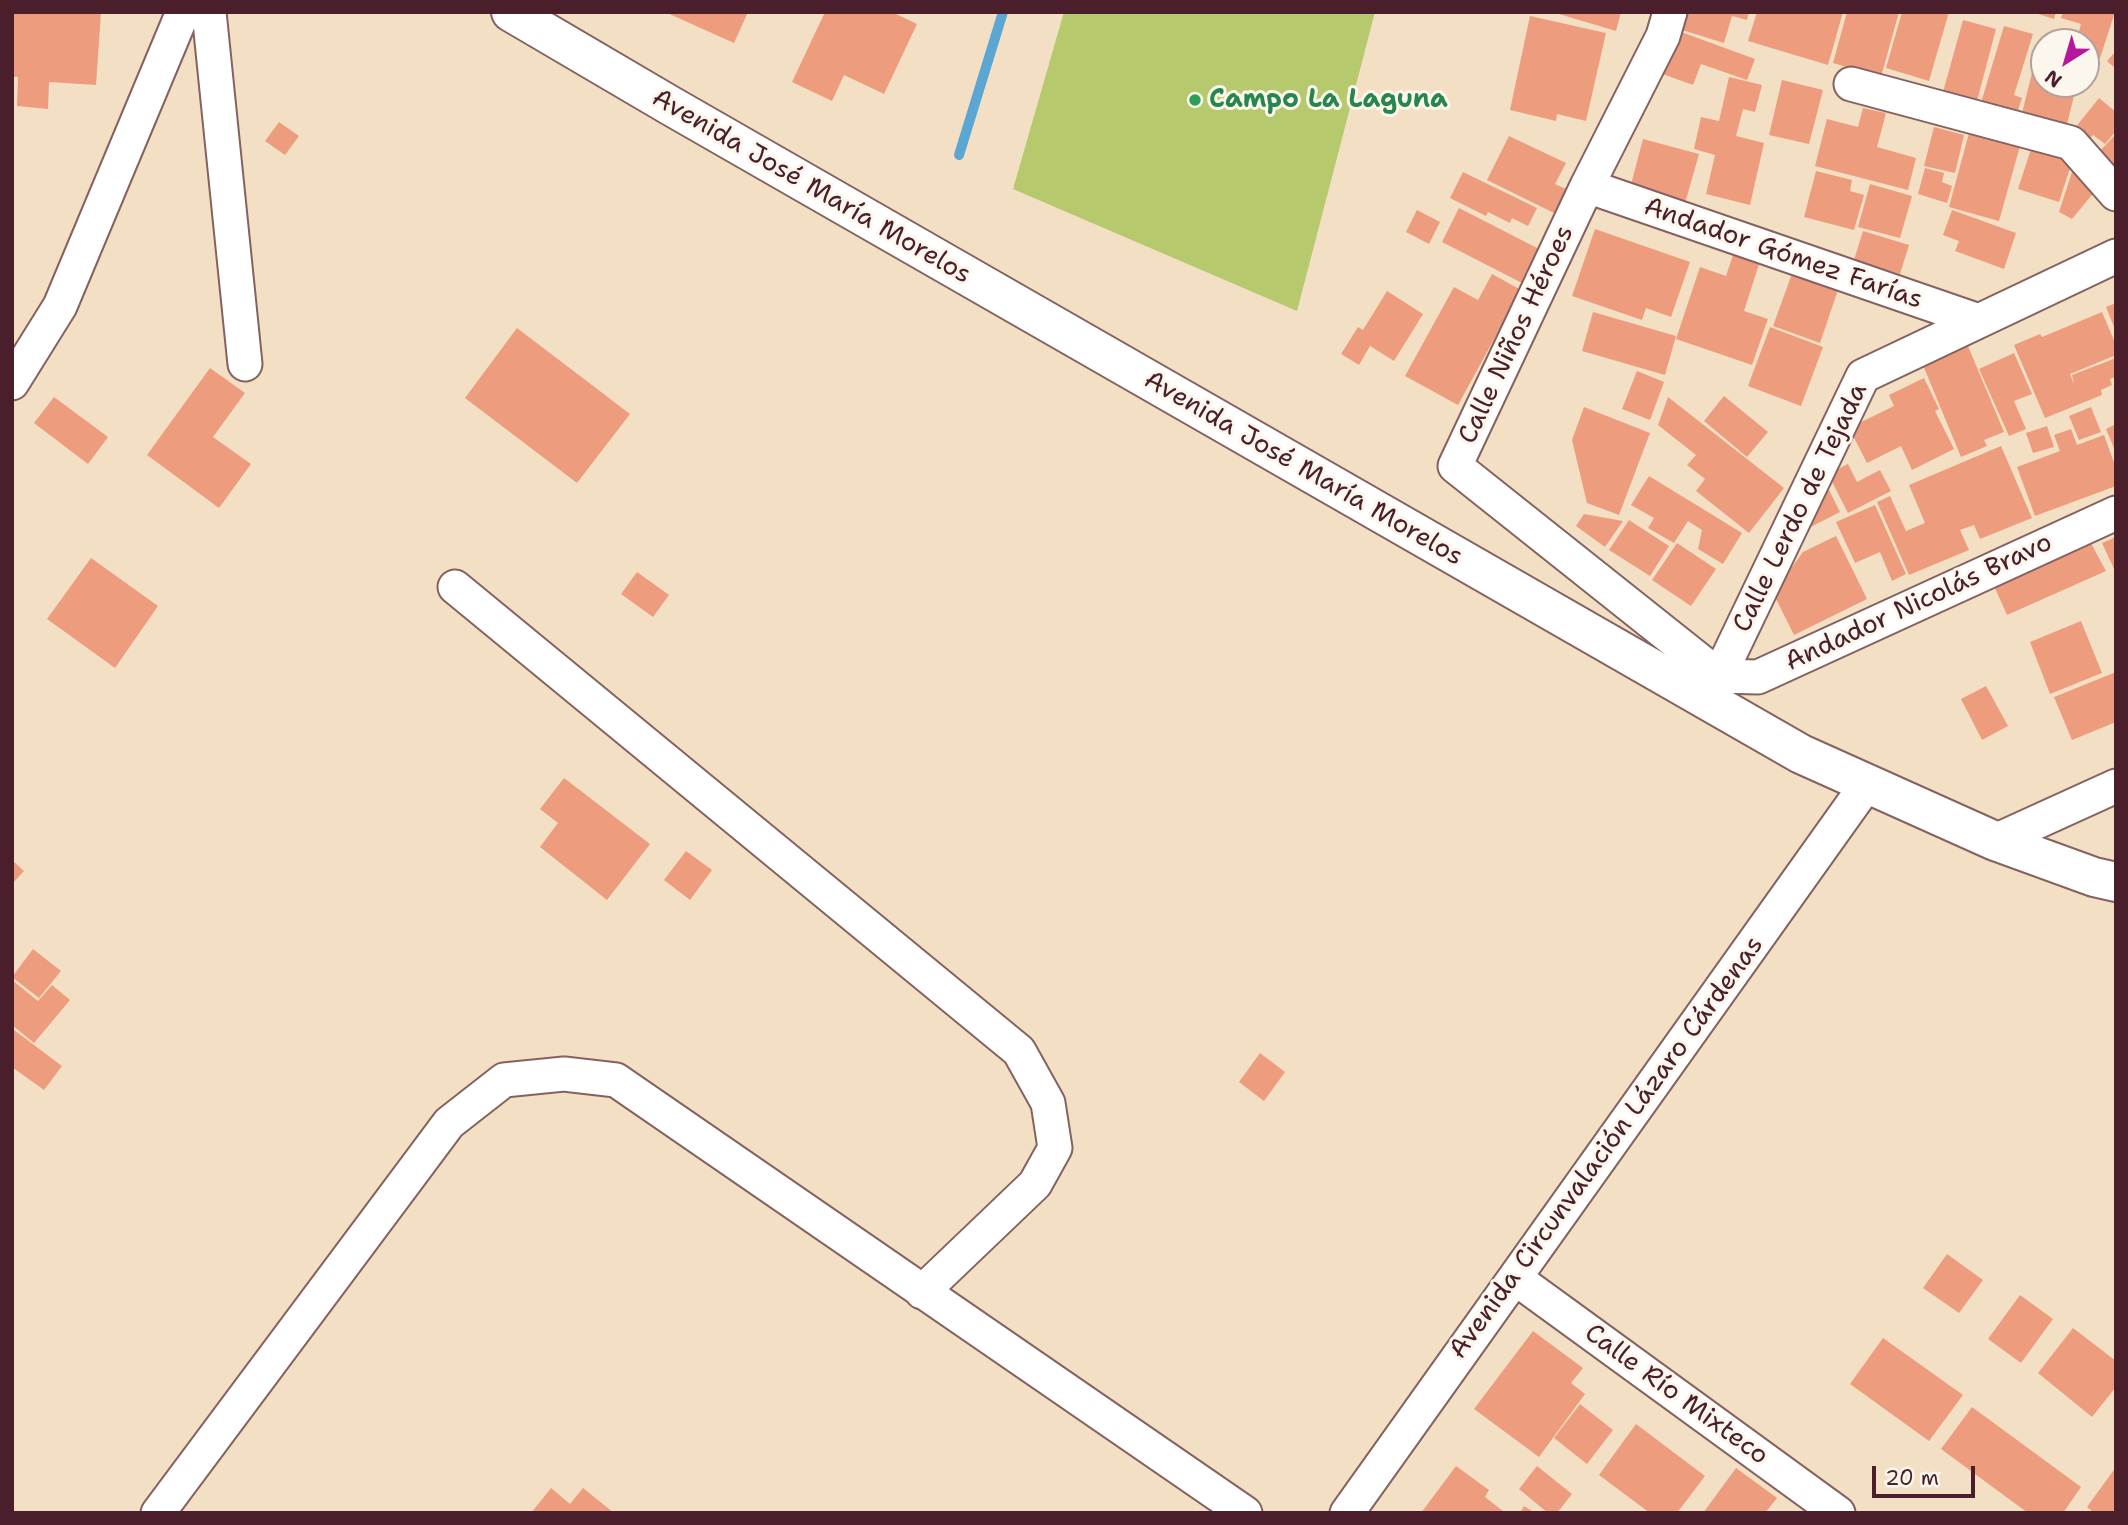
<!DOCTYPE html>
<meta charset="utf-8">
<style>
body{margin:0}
#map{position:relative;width:2128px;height:1525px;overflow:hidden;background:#f3dfc3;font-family:"Shantell Sans",sans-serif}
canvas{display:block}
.frame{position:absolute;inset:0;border:14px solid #4a1f2b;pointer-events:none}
.north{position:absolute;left:2030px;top:28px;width:70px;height:70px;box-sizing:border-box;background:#fbf7ec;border:2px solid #b4a19f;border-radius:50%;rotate:217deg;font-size:19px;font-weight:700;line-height:28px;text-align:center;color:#4a1f2b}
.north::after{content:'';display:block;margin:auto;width:24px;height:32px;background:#b5179e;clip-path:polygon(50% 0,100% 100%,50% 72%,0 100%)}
.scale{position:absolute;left:1872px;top:1466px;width:103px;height:32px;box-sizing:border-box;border:4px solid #4a1f2b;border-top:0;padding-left:9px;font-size:21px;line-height:24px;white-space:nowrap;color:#4a1f2b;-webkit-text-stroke:5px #fbf7ec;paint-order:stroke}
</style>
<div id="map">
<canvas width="2128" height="1525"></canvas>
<div class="frame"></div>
<div class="north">N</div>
<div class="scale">20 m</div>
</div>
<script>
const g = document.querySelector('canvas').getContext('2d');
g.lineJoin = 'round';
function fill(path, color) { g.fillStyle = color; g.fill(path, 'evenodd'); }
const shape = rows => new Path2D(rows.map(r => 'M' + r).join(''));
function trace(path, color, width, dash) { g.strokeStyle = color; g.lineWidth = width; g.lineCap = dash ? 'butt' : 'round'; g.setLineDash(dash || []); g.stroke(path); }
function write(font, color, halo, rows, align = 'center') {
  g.font = font + ' "Shantell Sans",sans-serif'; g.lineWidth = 6; g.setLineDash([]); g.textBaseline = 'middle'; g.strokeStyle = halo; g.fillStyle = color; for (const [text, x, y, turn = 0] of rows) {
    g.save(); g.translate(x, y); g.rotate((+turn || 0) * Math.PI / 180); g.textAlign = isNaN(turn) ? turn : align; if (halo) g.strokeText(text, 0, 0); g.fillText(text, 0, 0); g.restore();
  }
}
const green = shape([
 [1064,12,1375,12,1297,311,1013,189]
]);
const stream = shape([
 [959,155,1003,12]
]);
const building = shape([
 [12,12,101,12,96,85,49,82,48,109,17,106,18,77,12,77],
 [665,12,748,12,734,43],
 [825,12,892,12,917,24,884,94,844,75,832,101,792,82],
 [1552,12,1621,12,1616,31],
 [1684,12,1749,12,1747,20,1732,16,1724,43,1679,29],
 [1757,12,1843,12,1828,65,1748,41],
 [1847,12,1899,12,1881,77,1833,63],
 [1902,12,1949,12,1929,81,1886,68],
 [2032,12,2056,12,2054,19],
 [2063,12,2115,12,2100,58,2086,53,2086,42,2076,42,2081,24,2061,18],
 [1530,16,1606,33,1586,121,1557,114,1556,121,1510,110],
 [1963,20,1996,29,1977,101,1943,92],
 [2004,26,2033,34,2014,95,2022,98,2016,117,1980,106],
 [1673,29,1755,59,1747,80,1701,64,1693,85,1657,72],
 [2038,49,2044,51,2044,84,2077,84,2065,132,2020,121],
 [2116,51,2116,69,2107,61],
 [1729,77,1762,85,1755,112,1743,109,1736,136,1764,143,1750,205,1706,194,1715,155,1694,149,1701,117,1719,121],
 [1782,80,1823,90,1809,144,1769,135],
 [2099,98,2116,112,2116,131,2105,144,2093,135,2085,144,2071,133],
 [1863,108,1886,113,1877,147,1916,158,1908,190,1815,166,1827,119,1858,127],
 [279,122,299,136,285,155,265,141],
 [1934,127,1964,135,1955,173,1924,166],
 [1969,133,2020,146,1999,221,1949,207],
 [2116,134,2116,175,2095,156],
 [1509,136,1566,163,1555,184,1566,189,1554,213,1487,180],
 [1643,139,1699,154,1684,207,1629,192],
 [2031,149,2072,162,2059,202,2018,189],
 [1925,168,1944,173,1942,182,1952,186,1947,203,1918,194],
 [2073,169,2100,185,2072,219,2059,212],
 [1816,171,1852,180,1850,191,1864,195,1854,230,1804,217],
 [1463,172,1537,208,1528,226,1512,218,1510,223,1488,212,1486,216,1450,198],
 [1870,184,1912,196,1900,238,1858,227],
 [1459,208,1541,250,1524,284,1442,242],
 [1417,210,1440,222,1429,244,1406,232],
 [1952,210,2016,233,2004,269,1955,251,1959,241,1943,235],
 [1595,229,1690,262,1671,317,1646,308,1642,320,1572,296],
 [1863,231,1909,245,1900,274,1854,260],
 [1734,252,1760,261,1744,311,1768,319,1752,365,1676,339,1700,267,1726,276],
 [1794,268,1840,284,1820,343,1773,326],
 [1492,274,1521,290,1458,405,1405,376,1454,287,1478,300],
 [1387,291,1423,314,1394,361,1370,346,1359,365,1341,354,1358,327,1363,330],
 [2116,303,2116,332,2106,307],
 [1593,312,1676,336,1665,375,1582,351],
 [2102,312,2116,345,2116,355,2070,374,2074,384,2072,375,2116,358,2116,377,2110,379,2112,385,2101,390,2102,395,2045,418,2014,345,2040,334,2042,337],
 [1770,327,1823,347,1801,406,1748,386],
 [517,328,630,414,577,483,465,398],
 [1965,339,2004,432,1984,440,1987,446,1961,457,1920,358],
 [2014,353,2032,394,2014,401,2026,429,2009,436,1979,369],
 [210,368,245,393,213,437,251,464,219,508,147,455],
 [1637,371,1664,382,1650,420,1622,409],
 [1924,378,1939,409,1935,411,1954,449,1912,470,1901,446,1867,463,1849,428,1894,406,1889,395],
 [1724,396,1768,432,1747,457,1704,421],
 [54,397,108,437,88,464,34,423],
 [1668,397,1784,488,1749,533,1696,491,1705,479,1687,465,1696,455,1658,425],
 [1584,407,1650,433,1619,515,1587,503,1572,440],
 [2091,407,2101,432,2079,440,2069,416],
 [2116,424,2116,453,2106,429],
 [2047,426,2054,447,2033,453,2026,433],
 [2071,429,2077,445,2104,435,2116,468,2116,486,2035,516,2017,467,2060,451,2054,435],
 [2001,446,2032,518,1980,539,1974,525,1960,530,1969,550,1909,575,1877,502,1890,496,1906,531,1925,523,1909,485],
 [1848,464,1857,482,1880,470,1891,491,1848,513,1828,474],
 [1649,476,1742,533,1723,564,1698,549,1702,530,1688,521,1674,543,1648,528,1654,518,1631,505],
 [1829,490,1840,512,1795,535,1811,498],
 [1875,505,1906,574,1892,581,1880,552,1855,563,1836,522],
 [1584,514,1623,521,1605,547,1576,526],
 [1629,520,1669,546,1650,576,1609,550],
 [2086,534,2106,571,2007,615,1990,577],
 [1836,536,1867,599,1794,635,1773,593,1803,552],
 [2116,537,2116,573,2102,543],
 [1677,543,1716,569,1691,606,1652,580],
 [91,558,158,606,115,668,47,619],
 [637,572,669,595,653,617,621,594],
 [2081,621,2102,673,2050,694,2030,642],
 [2116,672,2116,722,2072,740,2054,697],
 [1986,686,2008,726,1982,740,1961,699],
 [564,778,650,844,607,900,540,847,558,823,540,809],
 [686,851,712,870,690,900,664,880],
 [12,860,24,871,12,884],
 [33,949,61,971,39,998,12,977],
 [12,980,38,1001,52,985,70,1000,34,1043,12,1025],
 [14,1030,62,1066,44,1090,12,1067,12,1032],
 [1260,1053,1285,1072,1264,1101,1239,1082],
 [1947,1254,1983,1280,1959,1313,1923,1288],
 [2020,1295,2053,1319,2021,1363,1988,1339],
 [2073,1328,2116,1361,2116,1387,2092,1417,2038,1373],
 [1533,1331,1583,1368,1571,1383,1585,1394,1539,1457,1474,1409],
 [1883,1338,1963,1395,1929,1441,1850,1384],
 [1580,1404,1613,1430,1587,1464,1554,1438],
 [1972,1407,2081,1487,2063,1513,2028,1513,1941,1449],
 [1636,1424,1705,1476,1677,1513,1650,1513,1599,1475],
 [1456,1466,1489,1490,1485,1497,1503,1511,1502,1513,1421,1513],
 [1537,1466,1572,1494,1557,1513,1548,1513,1519,1489],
 [2116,1467,2116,1513,2094,1513,2087,1507],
 [1736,1468,1777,1498,1765,1513,1703,1513],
 [551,1488,570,1504,583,1488,614,1513,531,1513],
 [1524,1506,1535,1513,1520,1513]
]);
const minor = shape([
 [209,12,245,364],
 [1670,12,1663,36,1587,186,1455,466,1719,676,1758,677,2116,513],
 [1851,84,2071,143,2116,194],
 [1587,186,1979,321],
 [12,383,60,306,183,12],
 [455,587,1019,1051,1048,1103,1055,1148,1035,1184,922,1292],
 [1710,695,1863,376,2116,256],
 [1995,841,2116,786],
 [1515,1278,1838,1513],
 [158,1513,449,1123,504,1080,564,1074,616,1080,1245,1513],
 [1347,1513,1867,784]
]);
const major = shape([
 [511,12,671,106,1801,754,1995,841,2094,877,2116,882]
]);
const markers = [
 [1195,100,7,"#2e9e5b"]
];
const leisureNames = [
 ["Campo La Laguna",1209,100]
];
const streetNames = [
 ["Avenida José María Morelos",811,187,30],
 ["Andador Gómez Farías",1783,254,19],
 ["Calle Niños Héroes",1517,335,-65],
 ["Avenida José María Morelos",1303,469,30],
 ["Calle Lerdo de Tejada",1801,508,-64],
 ["Andador Nicolás Bravo",1919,603,-25],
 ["Avenida Circunvalación Lázaro Cárdenas",1607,1148,-54],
 ["Calle Río Mixteco",1676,1395,36]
];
fill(green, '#b6c96c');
trace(stream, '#5ca6d4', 10);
fill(building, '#ed9d7e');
trace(minor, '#856260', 37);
trace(major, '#856260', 42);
trace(minor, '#fff', 33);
trace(major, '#fff', 38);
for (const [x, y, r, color] of markers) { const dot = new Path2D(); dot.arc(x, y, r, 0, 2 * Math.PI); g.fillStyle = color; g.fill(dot); trace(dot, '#fbf7ec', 2.5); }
write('bold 26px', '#27864d', '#fbf7ec', leisureNames, 'left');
write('26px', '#4a1f2b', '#fbf7ec', streetNames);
</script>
